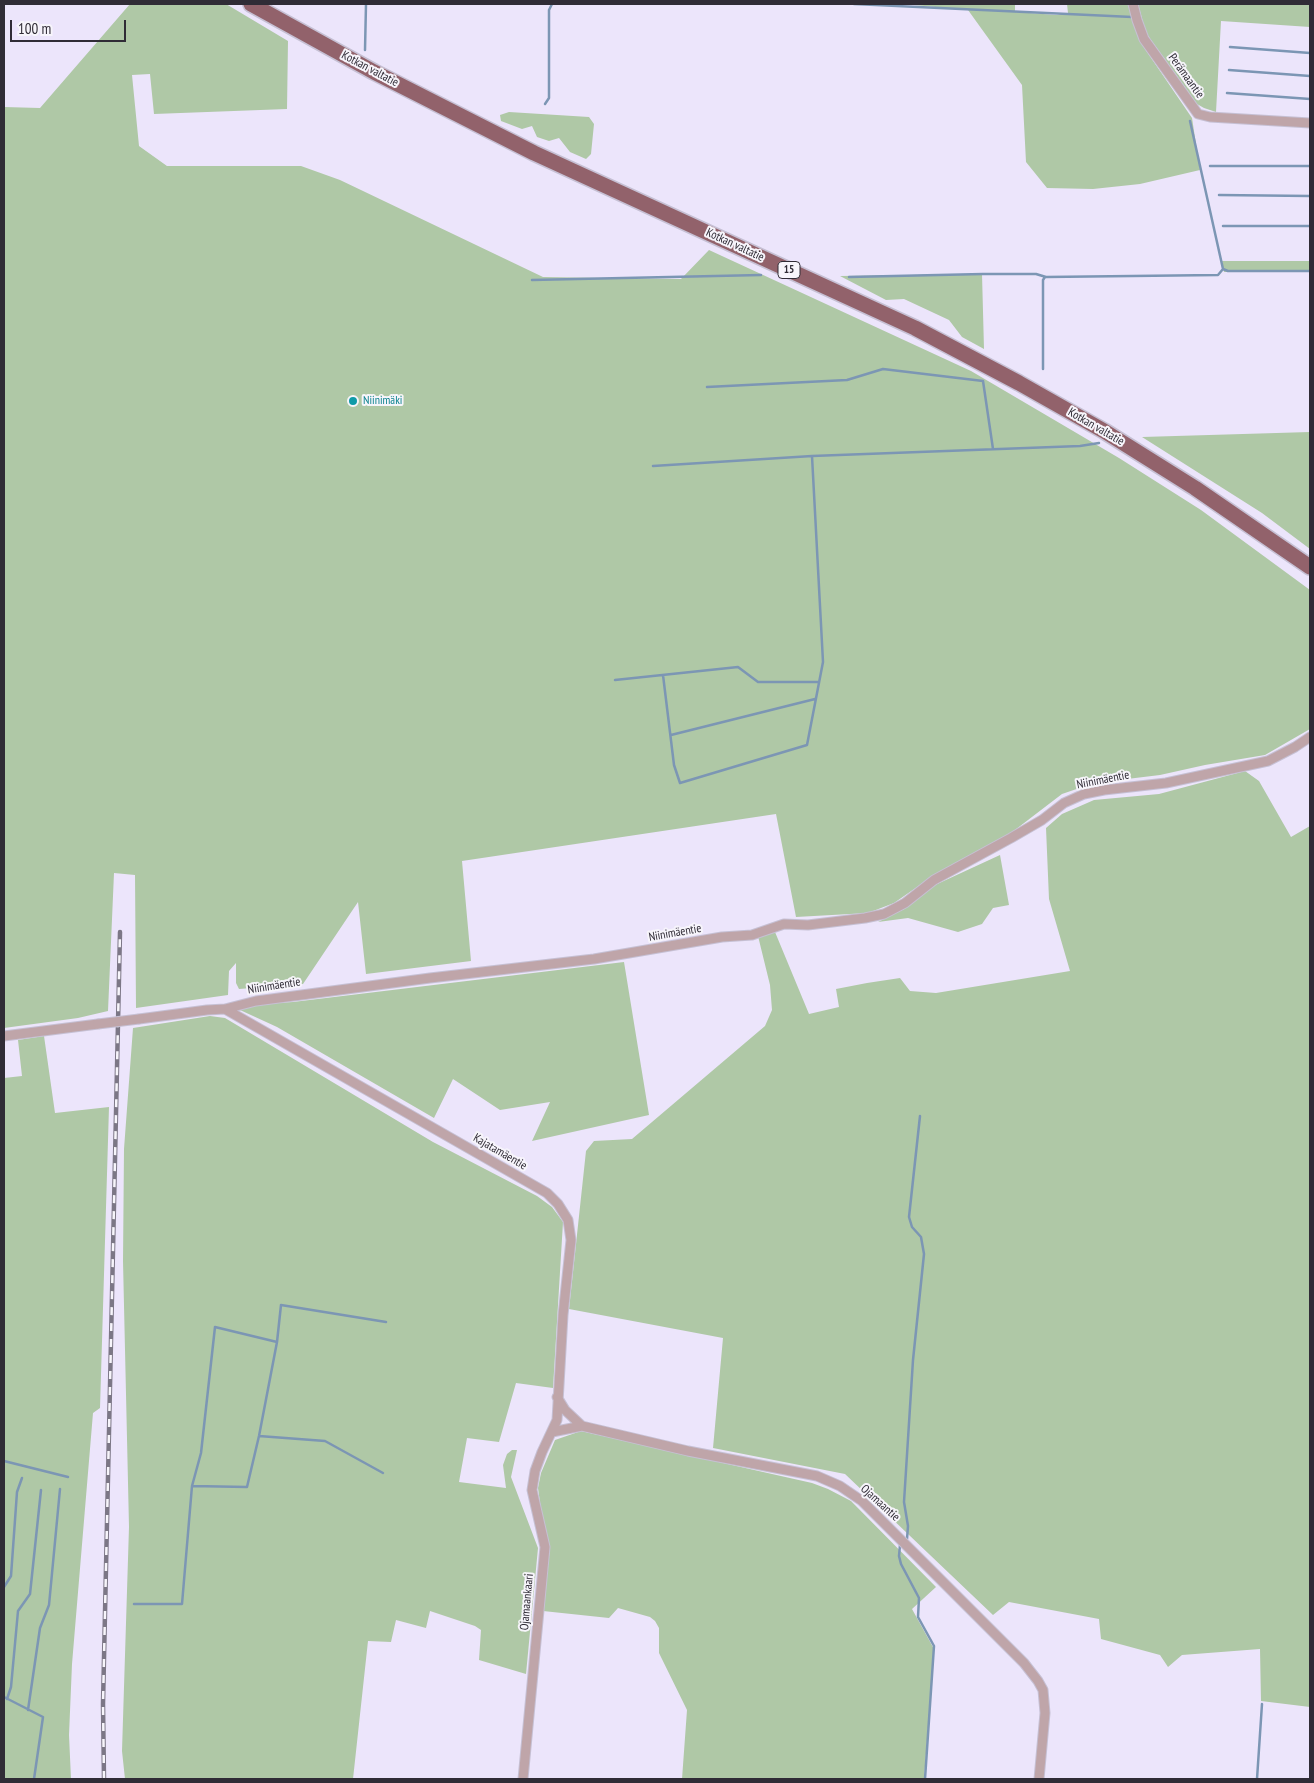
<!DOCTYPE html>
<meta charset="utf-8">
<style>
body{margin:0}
#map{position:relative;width:1314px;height:1783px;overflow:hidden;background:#ece5fb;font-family:"PT Sans Narrow",sans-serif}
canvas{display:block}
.frame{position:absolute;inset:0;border:5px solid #302c36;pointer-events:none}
.scale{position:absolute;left:10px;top:20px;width:116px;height:22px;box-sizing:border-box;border:2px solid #302c36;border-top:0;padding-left:6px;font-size:15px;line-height:18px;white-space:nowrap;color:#302c36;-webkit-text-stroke:4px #f7f5fb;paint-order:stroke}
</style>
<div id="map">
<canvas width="1314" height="1783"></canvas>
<div class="frame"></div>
<div class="scale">100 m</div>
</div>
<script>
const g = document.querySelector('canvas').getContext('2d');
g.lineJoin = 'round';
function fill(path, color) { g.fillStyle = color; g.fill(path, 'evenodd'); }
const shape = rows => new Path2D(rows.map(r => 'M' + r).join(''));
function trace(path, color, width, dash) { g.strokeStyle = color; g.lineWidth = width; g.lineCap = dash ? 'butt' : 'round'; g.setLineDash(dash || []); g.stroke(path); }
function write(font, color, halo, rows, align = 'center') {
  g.font = font + ' "PT Sans Narrow",sans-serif'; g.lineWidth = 4; g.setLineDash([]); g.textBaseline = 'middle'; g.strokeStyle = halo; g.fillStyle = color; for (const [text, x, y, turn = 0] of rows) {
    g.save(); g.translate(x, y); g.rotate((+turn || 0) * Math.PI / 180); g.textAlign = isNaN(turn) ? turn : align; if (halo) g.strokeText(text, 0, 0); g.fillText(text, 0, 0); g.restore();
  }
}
const green = shape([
 [130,4,226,4,288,41,287,109,154,114,150,74,132,75,139,146,167,166,301,166,340,180,543,277,681,279,709,250,971,371,1119,458,1201,510,1310,590,1310,729,1265,755,1205,765,1160,775,1094,783,1062,794,1011,833,930,878,894,903,868,913,796,917,776,814,462,861,471,961,366,974,358,902,303,984,239,989,236,983,236,963,229,971,228,995,136,1008,135,875,114,873,108,1011,78,1018,4,1028,4,107,40,108],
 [903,4,1015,4,1015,12,1057,15,1068,13,1067,4,1130,4,1138,36,1145,49,1192,118,1200,170,1140,184,1093,189,1047,188,1026,162,1022,85,968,10],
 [1138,4,1310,4,1310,27,1221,21,1216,112,1204,108,1197,104,1146,33],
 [509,112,589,117,594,124,591,154,586,159,570,152,559,138,549,141,537,137,532,126,522,129,501,121,500,115],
 [1222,261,1310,261,1310,271,1224,272],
 [982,274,984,349,962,337,949,320,904,299,886,300,840,276],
 [1310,432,1310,549,1262,513,1142,437],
 [1245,771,1259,781,1291,837,1310,826,1310,1707,1261,1701,1260,1649,1182,1655,1168,1667,1160,1655,1101,1639,1099,1619,1009,1602,993,1615,845,1474,713,1448,723,1338,569,1309,586,1151,594,1141,632,1139,765,1026,772,1010,770,985,758,936,775,932,809,1014,839,1007,836,989,867,983,900,978,910,991,936,993,1070,971,1049,899,1046,828,1062,814,1094,800,1159,794],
 [1000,855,1009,905,993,908,982,924,958,932,908,918,878,922,904,909,935,885],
 [624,962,649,1115,532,1141,550,1102,500,1110,453,1079,434,1118,277,1027,240,1010,245,1005,293,1002],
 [210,1016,225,1018,433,1142,537,1196,552,1207,563,1222,553,1388,516,1383,499,1442,467,1438,459,1482,506,1488,503,1465,507,1454,512,1450,517,1450,511,1477,538,1548,526,1674,479,1660,481,1630,475,1626,430,1611,426,1628,396,1620,391,1642,368,1641,353,1779,125,1779,122,1751,129,1527,123,1261,124,1149,133,1028],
 [44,1036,55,1113,109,1107,100,1408,93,1413,72,1664,69,1735,71,1779,4,1779,4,1078,22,1076,18,1040],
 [581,1431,812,1483,828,1489,851,1501,936,1587,912,1609,934,1649,924,1779,682,1779,687,1710,659,1653,659,1628,655,1621,650,1617,618,1608,609,1618,543,1611,550,1547,544,1532,538,1488,541,1473,555,1440]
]);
const stream = shape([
 [854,4,1132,17],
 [1230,47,1310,53],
 [365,50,366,4],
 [1229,70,1310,76],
 [1227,93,1310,99],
 [545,104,549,98,549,10,552,4],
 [1210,166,1310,166],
 [1219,195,1310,196],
 [1223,226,1310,226],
 [1223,269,1228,271,1310,271],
 [849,277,983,274,1036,274,1046,277,1218,275,1223,269,1190,121],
 [532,280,761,275],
 [1043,369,1043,280,1045,277],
 [707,387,847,380,883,369,983,381,993,449],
 [653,466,812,456,1080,446,1099,443],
 [663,675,674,765,680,783,807,745,823,662,812,456],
 [615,680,738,667,758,682,819,682],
 [671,735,815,699],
 [259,1436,325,1441,383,1473],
 [4,1461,68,1477],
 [192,1486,247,1487,259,1436,277,1342,281,1305,386,1322],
 [907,1539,908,1526,904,1502,913,1360,924,1254,921,1237,912,1227,909,1217,920,1116],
 [900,1545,899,1556,901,1564,919,1598,918,1617,934,1646,925,1779],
 [4,1587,11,1576,17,1492,22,1478],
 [134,1604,182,1604,192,1486,201,1453,215,1327,277,1342],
 [4,1697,43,1717,34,1779],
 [7,1699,11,1687,18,1611,30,1594,41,1490],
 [28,1710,40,1628,49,1605,60,1489],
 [1257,1779,1262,1704]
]);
const minor = shape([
 [1133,4,1137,20,1144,39,1198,114,1210,117,1310,123],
 [225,1009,547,1193,558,1204,568,1220,571,1240,563,1315,557,1420,542,1452,535,1471,532,1490,545,1547,523,1779],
 [139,1019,207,1010,225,1009,256,1001,430,978,594,959,722,937,752,935,784,924,808,925,865,918,884,914,905,903,934,880,1011,838,1042,820,1064,803,1084,794,1104,790,1166,783,1268,761,1295,747,1310,737],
 [4,1036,98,1024],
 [557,1397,565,1410,582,1426],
 [552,1432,582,1426,688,1451,817,1476,840,1486,862,1501,1024,1663,1038,1681,1043,1690,1045,1713,1039,1779]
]);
const trunk = shape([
 [251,4,374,72,534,153,915,328,1019,383,1104,431,1195,488,1310,567]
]);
const rail = shape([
 [104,1779,103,1704,120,932]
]);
const minorBridge = shape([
 [98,1024,139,1019]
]);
const markers = [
 [353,401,5,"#0f9aa8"]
];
const shields = [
 [789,270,22]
];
const shieldNames = [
 ["15",789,270]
];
const streetNames = [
 ["Kotkan valtatie",370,69,28],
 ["Perämaantie",1186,76,54],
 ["Kotkan valtatie",735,245,25],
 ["Kotkan valtatie",1096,427,30],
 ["Niinimäentie",1103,780,-11],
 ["Niinimäentie",675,933,-10],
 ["Niinimäentie",274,986,-9],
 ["Kajatamäentie",500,1152,30],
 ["Ojamaantie",880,1503,42],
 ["Ojamaankaari",527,1602,-85]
];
const cultureNames = [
 ["Niinimäki",363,401]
];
fill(green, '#afc8a6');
trace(stream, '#7c96b4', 2.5);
trace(minor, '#c6c0d4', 11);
trace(trunk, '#c6c0d4', 18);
trace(minor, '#bfa5a9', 9);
trace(trunk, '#92626b', 15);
trace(rail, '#7c7786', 4.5);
trace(rail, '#f7f5fb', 2.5, [8]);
trace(minorBridge, '#c6c0d4', 11, []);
trace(minorBridge, '#bfa5a9', 9);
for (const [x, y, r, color] of markers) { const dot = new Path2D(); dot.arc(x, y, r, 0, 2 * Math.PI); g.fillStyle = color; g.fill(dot); trace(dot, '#f7f5fb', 2); }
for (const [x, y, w] of shields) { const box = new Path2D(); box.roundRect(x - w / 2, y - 8.5, w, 17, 4); g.fillStyle = '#f7f5fb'; g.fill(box); trace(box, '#302c36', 1); }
write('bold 11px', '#302c36', null, shieldNames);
write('12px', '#302c36', '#f7f5fb', streetNames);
write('12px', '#0d838f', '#f7f5fb', cultureNames, 'left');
</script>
